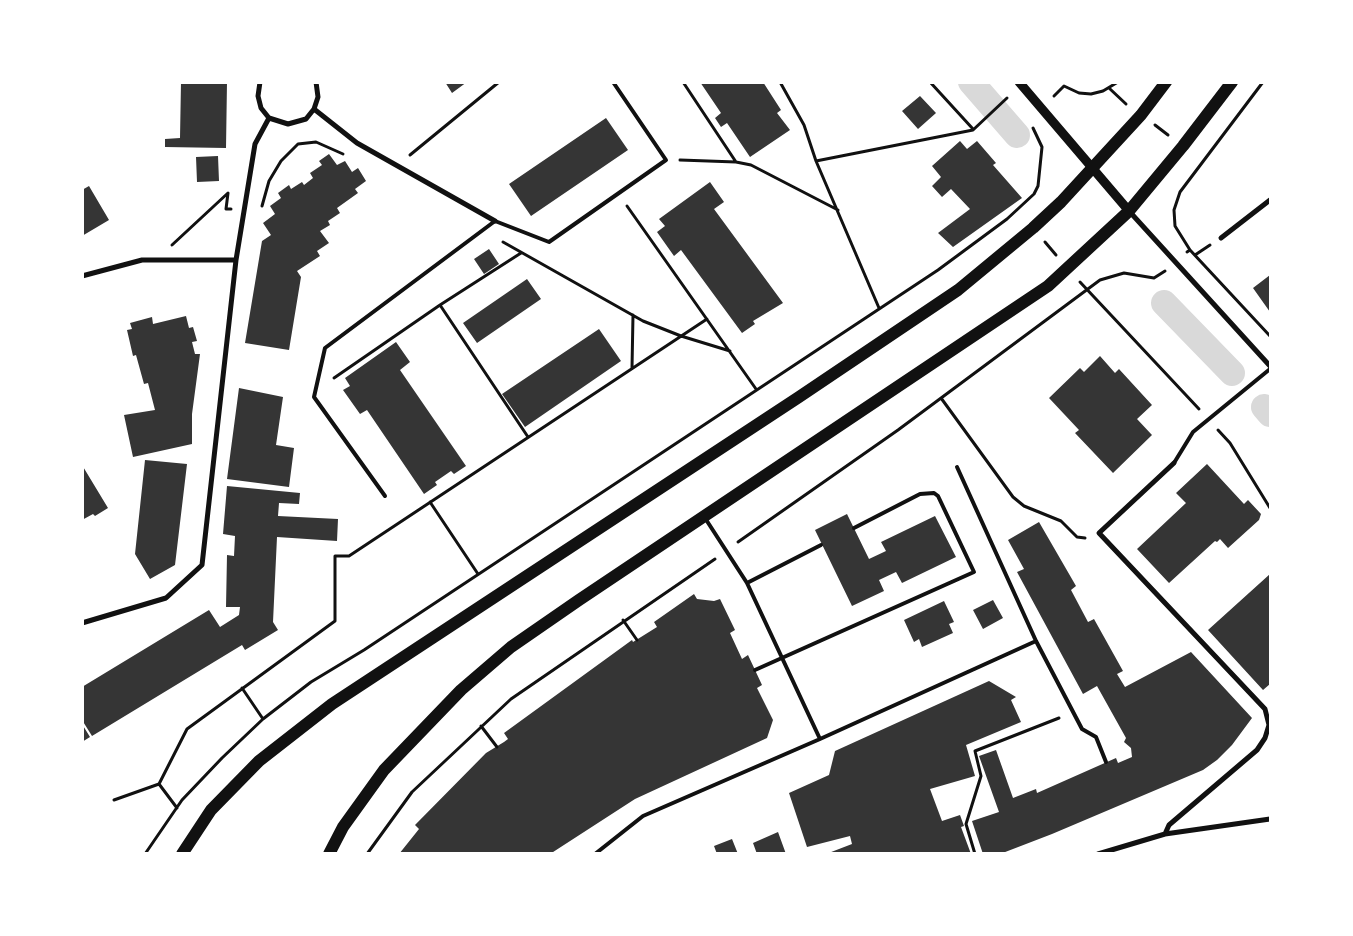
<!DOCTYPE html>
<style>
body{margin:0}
#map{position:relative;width:1353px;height:936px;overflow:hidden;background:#fff;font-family:"Asap Condensed",sans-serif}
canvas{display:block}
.frame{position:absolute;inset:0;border:84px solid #fff;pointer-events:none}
</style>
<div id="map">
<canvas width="1353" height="936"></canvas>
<div class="frame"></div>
</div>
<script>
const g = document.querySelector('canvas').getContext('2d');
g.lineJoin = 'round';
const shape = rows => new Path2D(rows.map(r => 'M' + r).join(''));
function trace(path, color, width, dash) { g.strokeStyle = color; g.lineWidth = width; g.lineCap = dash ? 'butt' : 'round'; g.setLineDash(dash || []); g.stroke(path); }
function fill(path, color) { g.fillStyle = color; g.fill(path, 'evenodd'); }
const canal = shape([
 [971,82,1017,135],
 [1164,303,1232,373],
 [1264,407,1270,414]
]);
const building = shape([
 [181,82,227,82,226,148,165,147,165,139,180,138],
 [445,82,467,82,452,93],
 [700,82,763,82,781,110,777,113,790,130,750,157,727,123,721,127,715,118,721,113],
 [920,96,936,113,918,129,902,111],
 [606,118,628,150,531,216,509,184],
 [960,141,967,149,977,141,996,163,993,165,1022,198,953,247,938,233,970,209,951,189,942,197,932,186,941,177,932,166],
 [329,154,337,165,345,161,352,172,358,168,366,181,355,189,358,193,337,208,340,213,328,221,330,225,320,231,329,243,317,251,320,256,297,271,301,277,289,350,245,343,262,241,271,235,263,223,275,214,270,206,281,198,278,193,289,185,291,189,302,182,304,185,313,178,310,173,322,165,319,161],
 [218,156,219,181,197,182,196,157],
 [710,182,724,202,714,209,783,303,753,321,755,324,742,333,681,250,674,256,657,232,665,226,659,219],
 [89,186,109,220,82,236,82,190],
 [489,249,499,264,484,274,474,259],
 [1270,275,1270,312,1253,288],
 [527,279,541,299,477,343,463,323],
 [186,316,189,328,193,327,197,341,192,342,195,354,200,354,192,414,192,444,133,457,124,415,155,410,148,383,144,384,136,355,133,356,127,330,132,329,130,323,152,317,153,324],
 [599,329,621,361,525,427,502,394],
 [396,342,410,362,400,370,466,466,454,474,451,471,435,482,437,485,424,494,367,410,360,414,343,390,350,386,345,378],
 [1100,356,1115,373,1119,369,1152,405,1137,419,1152,435,1113,473,1075,433,1079,430,1049,398,1080,368,1084,372],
 [239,388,283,397,276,445,294,448,289,487,227,479],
 [145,460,187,464,175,565,150,579,135,554],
 [1207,464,1244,504,1248,500,1261,514,1259,520,1228,548,1220,539,1217,542,1215,541,1169,583,1137,549,1186,503,1176,493],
 [82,465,108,508,95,516,93,514,82,520],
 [227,486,300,493,299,504,279,503,278,516,338,519,337,541,277,537,273,622,278,630,245,650,242,645,92,736,82,720,82,687,209,610,220,627,239,615,240,607,226,607,227,555,234,556,235,536,223,534],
 [847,514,869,559,886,551,881,542,935,516,956,557,902,583,896,572,879,580,884,591,852,606,815,530],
 [1039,522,1076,586,1071,590,1088,622,1094,619,1123,671,1117,674,1125,687,1191,652,1252,718,1232,745,1217,760,1203,770,1052,834,1000,854,983,854,972,821,999,812,979,756,996,750,1013,798,1036,789,1037,793,1116,758,1118,763,1132,757,1131,748,1124,742,1126,738,1097,686,1083,694,1017,572,1024,569,1008,540],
 [1270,574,1270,684,1263,690,1208,630],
 [694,594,697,599,714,601,720,599,735,630,730,633,742,659,748,655,762,685,757,688,773,720,767,738,635,799,550,854,399,854,419,829,415,825,486,753,504,742,508,739,504,733,632,640,633,642,657,627,654,622],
 [993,600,1003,618,983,629,973,610],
 [944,601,954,622,949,624,953,633,922,647,919,639,914,642,904,620],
 [989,681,1016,697,1011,700,1021,722,966,745,975,776,930,789,942,821,960,815,964,826,961,827,971,854,826,854,852,844,850,836,807,847,789,793,829,775,835,751],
 [82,724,90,737,82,742],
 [778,832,786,854,757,854,753,843],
 [732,839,738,854,717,854,714,846]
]);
const path = shape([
 [683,82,736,162],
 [780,82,804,125,816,161,879,308],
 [930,82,973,129],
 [1109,88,1126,104],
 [1054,96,1064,86,1079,93,1091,94,1103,91,1118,82],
 [1155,125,1168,135],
 [410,155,499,82],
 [680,160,736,162,751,165,838,210],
 [816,161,973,130,1007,98],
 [262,206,269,181,281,161,298,144,316,142,343,154],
 [627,206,756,389],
 [503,242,643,321,681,336,730,351],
 [1045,242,1056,255],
 [172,245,228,193,226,209,231,209],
 [1190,250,1270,336],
 [1187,252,1190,250,1175,226,1174,210,1180,192,1263,82],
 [521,253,440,305,528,437],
 [1195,255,1210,245],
 [1080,282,1199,409],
 [632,368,633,315],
 [334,378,440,305],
 [941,398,1013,497,1024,506,1061,521,1077,537,1085,538],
 [1218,430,1230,443,1270,508],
 [430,502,478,574],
 [738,542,898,430,1100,280,1124,273,1154,278,1165,271],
 [623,620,637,640],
 [242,688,263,719],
 [481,726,497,747],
 [114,800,159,784],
 [177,808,159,784,187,729,335,621,335,556,349,556,707,319],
 [145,854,182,800,222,758,263,719,311,682,364,650,938,270,1007,219,1034,194,1038,186,1042,147,1033,128],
 [367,854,412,792,511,699,715,559],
 [975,854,966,824,981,776,975,751,1059,718]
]);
const service = shape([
 [1174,463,1193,432,1270,369],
 [957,467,1036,641,1082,729,1096,737,1106,762],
 [385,496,314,397,325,348,495,221,549,242,666,160,613,82],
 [705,518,747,583,820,739],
 [747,583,821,545],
 [755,670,974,572,938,496,934,493,920,494,854,528],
 [595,854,643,816,820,739,1036,641]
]);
const minor = shape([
 [260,82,258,96,261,108,269,118,288,124,306,119,314,109,318,97,316,82],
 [314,109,357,143,495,221],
 [1129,211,1270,366],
 [1221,238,1270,200],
 [82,276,142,260,236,260],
 [82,623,166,598,202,565,236,260,255,144,269,118],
 [1165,834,1169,825,1257,750,1265,738,1269,725,1265,709,1099,533,1174,463],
 [1098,854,1165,834,1270,819]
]);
const tertiary = shape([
 [1019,82,1129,211]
]);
const primary = shape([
 [182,854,211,810,259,761,332,704,799,397,958,290,1033,228,1061,202,1141,115,1166,82],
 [329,854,343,827,384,770,461,690,511,647,579,600,1048,286,1129,211,1183,146,1232,82]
]);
trace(canal, '#d9d9d9', 26);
fill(building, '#353535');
trace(path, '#111', 3);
trace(service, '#111', 4);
trace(minor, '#111', 5);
trace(tertiary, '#111', 9);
trace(primary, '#111', 12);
</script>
